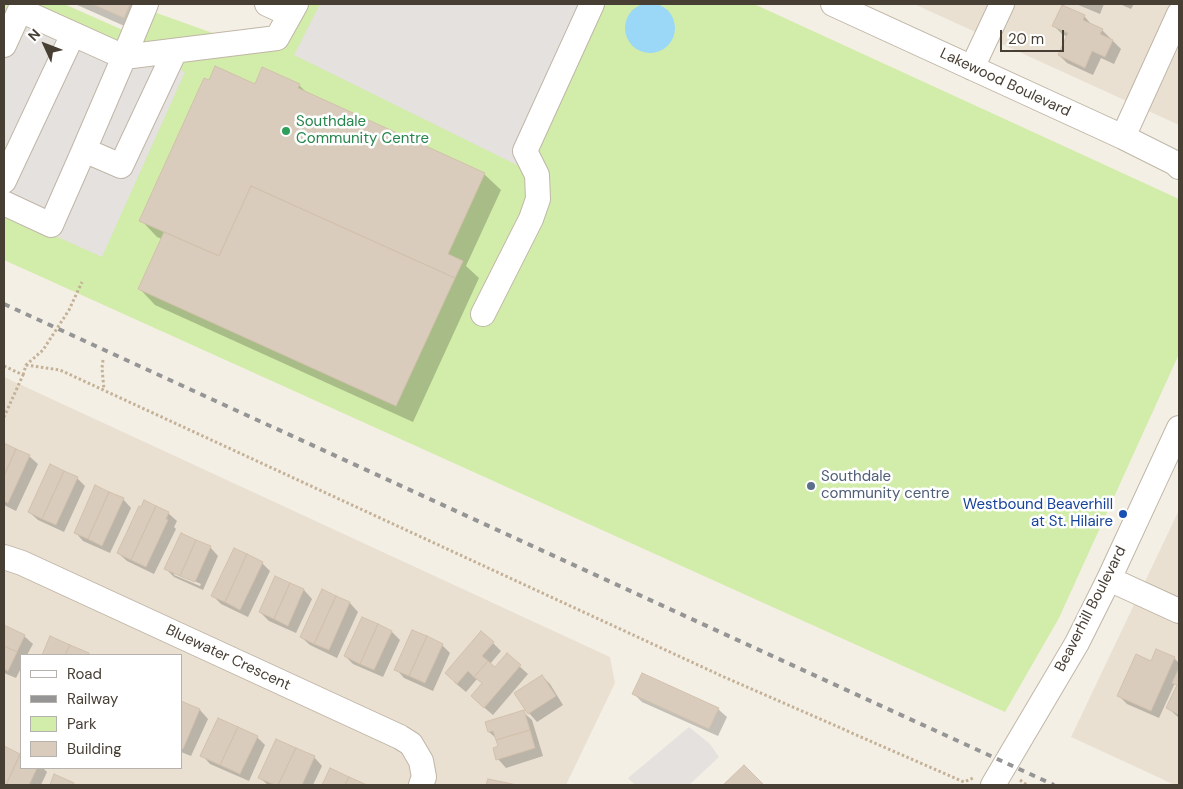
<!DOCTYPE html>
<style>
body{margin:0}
#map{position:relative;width:1183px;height:789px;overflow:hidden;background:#f4efe5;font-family:"DM Sans",sans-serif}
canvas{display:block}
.frame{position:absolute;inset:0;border:5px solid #473e34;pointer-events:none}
.legend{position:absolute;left:20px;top:654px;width:162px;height:115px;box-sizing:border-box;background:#fff;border:1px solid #b5b2ae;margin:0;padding:6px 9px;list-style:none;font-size:15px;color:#473e34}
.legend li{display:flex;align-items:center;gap:10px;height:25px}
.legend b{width:25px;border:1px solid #b5b2ae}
.north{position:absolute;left:20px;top:20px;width:50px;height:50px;-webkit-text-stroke:4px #fff;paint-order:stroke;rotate:313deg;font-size:14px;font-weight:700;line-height:20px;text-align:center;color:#473e34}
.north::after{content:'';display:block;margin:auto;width:18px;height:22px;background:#473e34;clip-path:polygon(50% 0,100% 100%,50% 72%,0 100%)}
.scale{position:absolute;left:1000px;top:30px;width:64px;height:22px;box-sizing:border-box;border:2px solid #473e34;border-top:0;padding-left:6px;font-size:15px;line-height:18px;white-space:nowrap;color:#473e34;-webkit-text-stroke:4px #fff;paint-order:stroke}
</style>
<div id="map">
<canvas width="1183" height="789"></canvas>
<div class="frame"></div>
<ul class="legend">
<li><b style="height:6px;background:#fff"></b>Road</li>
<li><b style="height:6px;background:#959595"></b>Railway</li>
<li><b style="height:14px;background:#d2eca9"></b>Park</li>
<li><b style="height:14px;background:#daccbc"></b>Building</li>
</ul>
<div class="north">N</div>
<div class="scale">20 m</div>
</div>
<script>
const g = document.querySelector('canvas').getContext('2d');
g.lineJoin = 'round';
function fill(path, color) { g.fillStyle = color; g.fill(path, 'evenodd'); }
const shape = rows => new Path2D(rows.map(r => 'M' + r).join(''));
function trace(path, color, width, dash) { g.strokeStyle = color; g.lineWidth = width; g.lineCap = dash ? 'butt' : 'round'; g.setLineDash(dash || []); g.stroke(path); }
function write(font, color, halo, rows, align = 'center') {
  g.font = font + ' "DM Sans",sans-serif'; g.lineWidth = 5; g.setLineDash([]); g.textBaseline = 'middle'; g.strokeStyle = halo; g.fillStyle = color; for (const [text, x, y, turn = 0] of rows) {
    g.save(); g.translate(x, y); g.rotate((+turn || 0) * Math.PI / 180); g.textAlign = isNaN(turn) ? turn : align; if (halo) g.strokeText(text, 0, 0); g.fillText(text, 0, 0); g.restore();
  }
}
const residential = shape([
 [914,4,1179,4,1179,125],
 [4,377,610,657,615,683,566,785,4,785],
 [21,655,181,655,181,768,21,768],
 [1179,510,1179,785,1175,785,1071,737]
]);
const green = shape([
 [4,4,64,4,125,31,137,6,263,51,287,4,754,4,1179,199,1179,354,1059,618,1005,712,4,260]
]);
const parking = shape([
 [33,4,185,72,102,257,4,213,4,24],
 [320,4,601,4,525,169,294,55],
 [689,727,710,744,719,757,689,785,635,785,628,778]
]);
const water = shape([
 '625 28a25 25 0 1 1 50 0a25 25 0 1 1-50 0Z'
]);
const shadow = shape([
 [75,4,153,4,140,33],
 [1076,4,1104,4,1100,14],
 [1120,4,1134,4,1131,9],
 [1084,16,1092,25,1102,30,1121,49,1114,64,1101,58,1093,75,1067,63,1059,55,1068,37,1062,34,1054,26],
 [255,85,299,85,308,94,484,174,501,190,466,266,479,278,413,422,155,305,139,288,162,239,157,237,141,220],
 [4,444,29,456,38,464,16,511,4,505],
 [77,478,85,486,64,532,38,520,29,512],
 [123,499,131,508,110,553,83,541,75,532],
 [168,513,177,521,174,527,176,529,154,574,127,561,118,553],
 [210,547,218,556,203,590,174,577,166,569],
 [174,572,201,584,200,586,174,575],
 [262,563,270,571,248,617,221,604,213,596],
 [276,578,304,590,312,599,296,633,269,621,260,612],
 [322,591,350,603,358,612,337,658,310,645,301,637],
 [4,626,24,636,33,644,27,655,21,655,21,668,16,678,4,673],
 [392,632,400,640,383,677,353,664,345,656],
 [493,643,501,651,490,664,495,669,507,655,528,674,493,715,480,704,483,683,477,679,466,692,454,682],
 [442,645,450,653,433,691,404,678,396,669],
 [1174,658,1179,663,1179,718,1168,708,1178,686,1175,683,1159,718,1127,704,1119,696,1152,663],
 [542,676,550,684,563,705,537,722,529,713,516,693],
 [634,694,718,709,727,717,718,736,642,702],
 [181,702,200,710,208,719,191,756,181,752],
 [523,712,532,720,543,756,506,768,498,759,499,747,497,739,489,732],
 [257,737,265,745,249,781,210,764,202,755],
 [4,748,21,756,21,768,43,768,47,772,41,785,4,785],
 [314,757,322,766,313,785,268,785,260,778]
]);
const building = shape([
 [92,4,130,4,124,18,92,4],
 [1062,5,1085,15,1083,20,1103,29,1100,34,1113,40,1105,57,1092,51,1085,68,1058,55,1068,33,1052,26,1062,5],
 [215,66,255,84,262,67,300,84,298,88,485,173,448,254,463,261,455,278,251,186,219,256,139,221,204,78,209,80,215,66],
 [251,186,455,278,396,406,138,289,164,232,219,256,251,186],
 [4,443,16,449,4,476,4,443],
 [16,449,30,455,8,503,4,501,4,476,16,449],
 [50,464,64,471,42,519,28,512,50,464],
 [64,471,78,477,56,525,42,519,64,471],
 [95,485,109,492,88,539,74,533,95,485],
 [109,492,124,498,102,546,88,539,109,492],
 [144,500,156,506,131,560,117,553,139,506,141,507,144,500],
 [156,506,169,512,166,519,168,520,146,567,131,560,156,506],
 [181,533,196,540,180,576,164,569,181,533],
 [196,540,211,546,195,582,180,576,196,540],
 [234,548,247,554,225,602,211,596,234,548],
 [247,554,263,562,240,610,225,602,247,554],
 [275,576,290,583,274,619,259,612,275,576],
 [290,583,304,589,288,626,274,619,290,583],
 [322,589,336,596,314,644,300,637,322,589],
 [336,596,350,602,329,650,314,644,336,596],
 [362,617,378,624,360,664,344,656,362,617],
 [378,624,392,631,374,670,360,664,378,624],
 [4,625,25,635,17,652,4,646,4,625],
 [412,630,427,636,409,676,394,670,412,630],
 [481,631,494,642,482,656,488,661,474,677,468,671,457,684,445,673,481,631],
 [50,636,70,645,65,655,42,655,50,636],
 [427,636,443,644,425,683,409,676,427,636],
 [70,645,89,653,89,655,65,655,70,645],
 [4,646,17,652,8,671,4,669,4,646],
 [1156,649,1175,657,1151,711,1117,696,1136,654,1151,661,1156,649],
 [507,653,521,665,484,708,471,696,482,683,474,677,488,661,495,667,507,653],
 [1179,668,1179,715,1166,708,1177,685,1172,683,1179,668],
 [642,673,719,708,709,729,632,694,642,673],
 [542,675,556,696,528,714,514,693,542,675],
 [181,701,200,709,183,749,181,748,181,701],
 [524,710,530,730,496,740,493,731,488,732,485,722,524,710],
 [218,718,238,727,220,765,200,756,218,718],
 [238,727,258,736,240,774,220,765,238,727],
 [530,730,535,748,496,760,493,748,498,746,496,740,530,730],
 [276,739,296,748,278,785,275,785,258,778,276,739],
 [4,746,20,754,6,785,4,785,4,746],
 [296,748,315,756,302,785,278,785,296,748],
 [20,754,21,768,37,768,29,785,6,785,20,754],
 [744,765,764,785,723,785,744,765],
 [330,768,349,777,345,785,322,785,330,768],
 [54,774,74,783,73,785,50,785,54,774],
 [349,777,367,785,345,785,349,777],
 [488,779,517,785,486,785,488,779]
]);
const path = shape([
 [103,360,102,368,104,390],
 [26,365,60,370,724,677,964,782,973,778],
 [4,366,23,375,4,417],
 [23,375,26,365,43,350,69,310,82,282],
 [1020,780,1027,785]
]);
const minor = shape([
 [146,4,124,57,277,38,296,4],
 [267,4,289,14],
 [833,4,1123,137,1175,163,1179,167],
 [4,45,20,10,124,57,84,150],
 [972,68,1002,4],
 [1123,137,1179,14],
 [4,181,73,34],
 [4,203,51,225,84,150,121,166,175,51],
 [483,314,531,219,538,199,537,175,525,151,592,4],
 [4,557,22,563,400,737,411,744,421,761,424,777,421,785],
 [1109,579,1179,611],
 [993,785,1077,643,1109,579,1179,428]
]);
const rail = shape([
 [4,304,1054,785]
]);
const markers = [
 [286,131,5,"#2e9e5b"],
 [811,486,5,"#5c6f8a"],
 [1123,514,5,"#1a4fb4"]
];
const streetNames = [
 ["Lakewood Boulevard",1005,83,25],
 ["Beaverhill Boulevard",1091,609,-63],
 ["Bluewater Crescent",228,658,25]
];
const leisureNames = [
 ["Southdale",296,122],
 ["Community Centre",296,139]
];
const serviceNames = [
 ["Southdale",821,477],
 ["community centre",821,494]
];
const transitNames = [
 ["Westbound Beaverhill",1113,505],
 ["at St. Hilaire",1113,522]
];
fill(residential, '#e9e0d2');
fill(green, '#d2eca9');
fill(parking, '#e4e1de');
fill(water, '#9bd7f7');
fill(shadow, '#0003');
fill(building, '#daccbc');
trace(building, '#d2c1ac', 1);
trace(minor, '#c0b6a7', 26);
trace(path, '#c4b196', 3, [2.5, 2.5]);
trace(minor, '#fff', 24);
trace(rail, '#959595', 4, [6, 6]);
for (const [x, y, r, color] of markers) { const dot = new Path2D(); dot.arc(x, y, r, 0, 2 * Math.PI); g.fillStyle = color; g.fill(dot); trace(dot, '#fff', 2); }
write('15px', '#473e34', '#fff', streetNames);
write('15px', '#27864d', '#fff', leisureNames, 'left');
write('15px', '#4e5e75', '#fff', serviceNames, 'left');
write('15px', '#164399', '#fff', transitNames, 'right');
</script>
